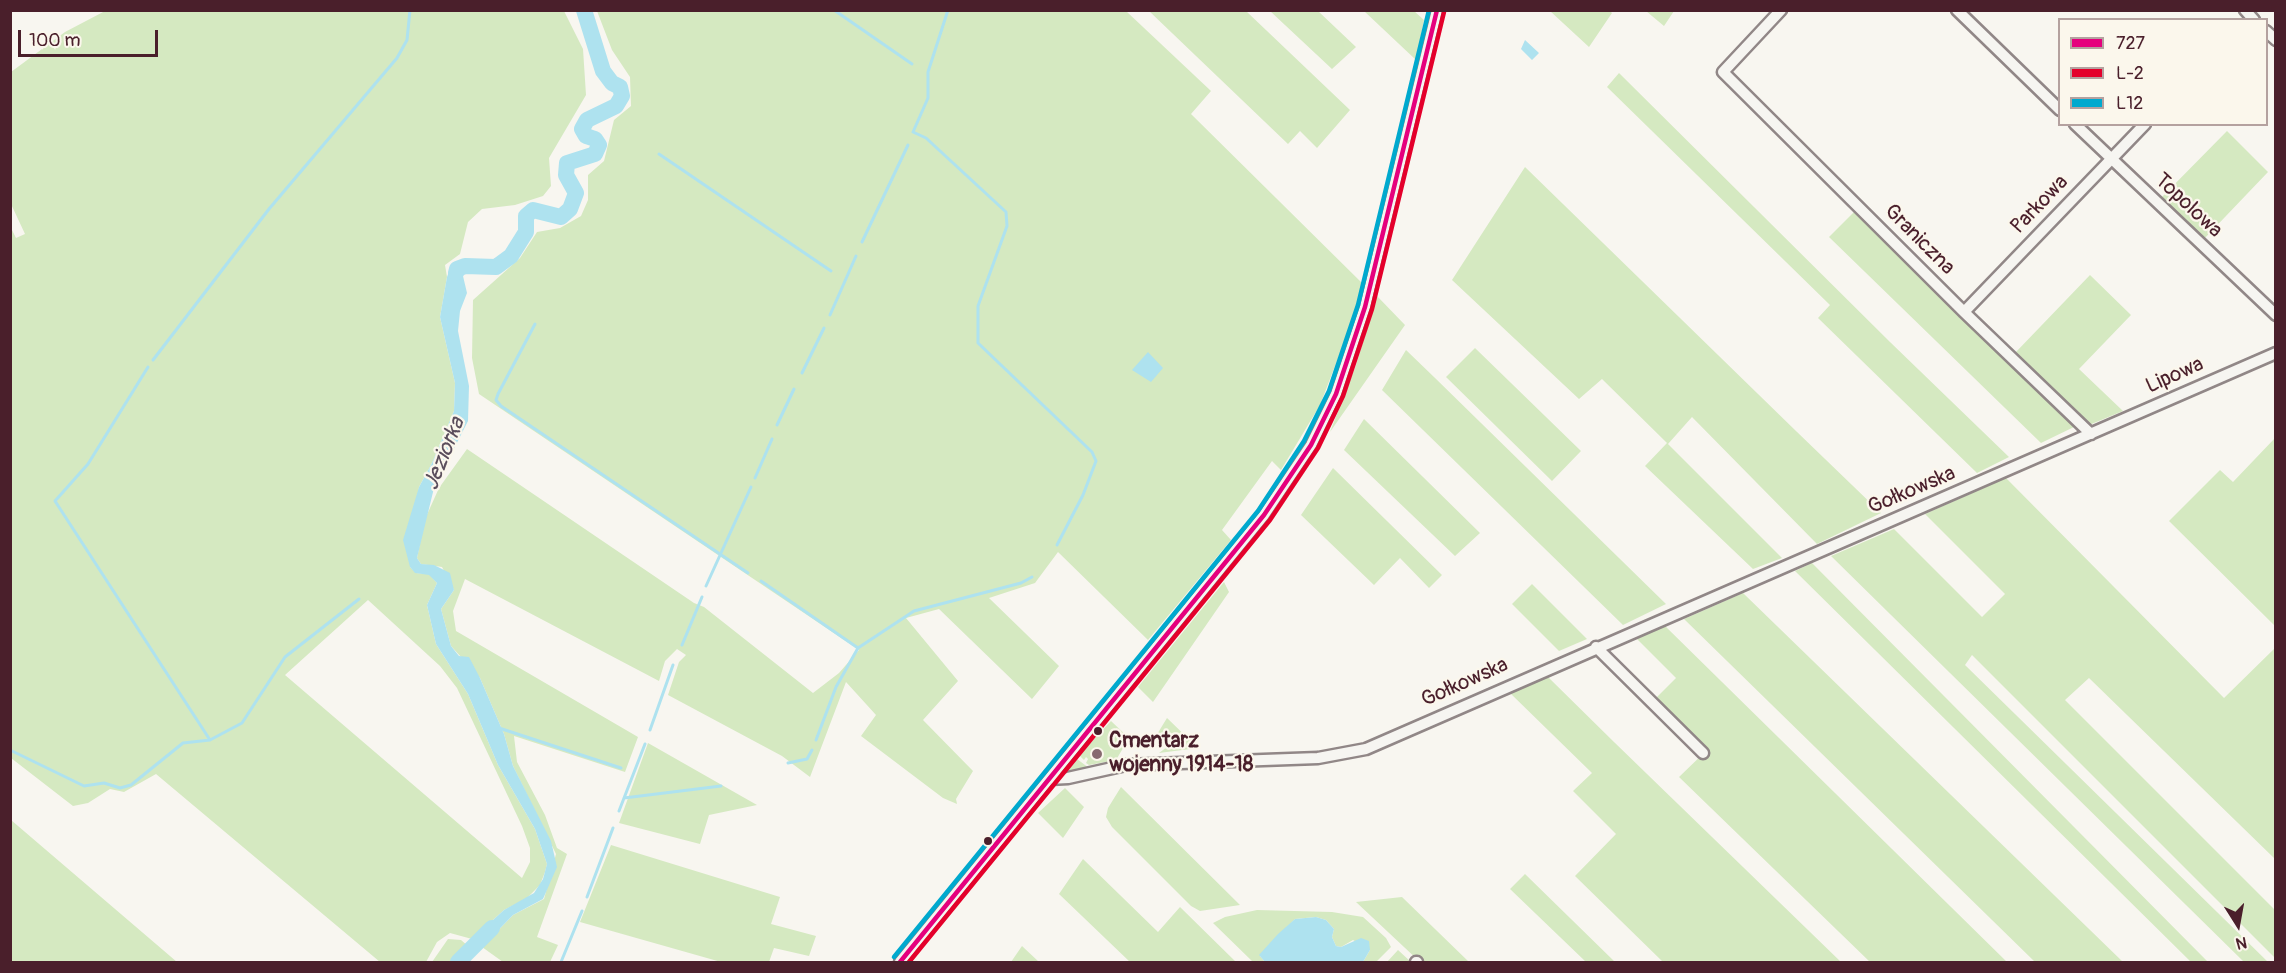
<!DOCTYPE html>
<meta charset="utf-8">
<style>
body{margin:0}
#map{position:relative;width:2286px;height:973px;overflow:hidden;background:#f8f6f0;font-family:Pangolin,sans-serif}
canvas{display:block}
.frame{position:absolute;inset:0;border:12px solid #4a1f2b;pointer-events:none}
.legend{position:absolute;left:2058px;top:18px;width:210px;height:108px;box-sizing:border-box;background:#fbf7ec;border:2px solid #b4a19f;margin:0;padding:8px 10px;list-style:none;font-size:18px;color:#4a1f2b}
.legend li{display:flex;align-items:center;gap:12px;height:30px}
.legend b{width:30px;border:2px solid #b4a19f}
.north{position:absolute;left:2208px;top:895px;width:60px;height:60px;-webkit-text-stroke:4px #fbf7ec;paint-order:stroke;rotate:169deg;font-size:16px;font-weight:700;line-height:24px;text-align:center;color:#4a1f2b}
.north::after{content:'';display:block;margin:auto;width:21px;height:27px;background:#4a1f2b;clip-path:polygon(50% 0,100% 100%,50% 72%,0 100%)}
.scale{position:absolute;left:18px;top:30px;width:140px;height:27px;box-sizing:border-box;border:3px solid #4a1f2b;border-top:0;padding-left:8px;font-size:18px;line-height:21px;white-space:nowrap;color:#4a1f2b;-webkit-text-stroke:4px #fbf7ec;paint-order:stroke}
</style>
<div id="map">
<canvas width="2286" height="973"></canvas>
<div class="frame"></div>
<ul class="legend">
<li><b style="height:8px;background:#e5007d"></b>727</li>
<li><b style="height:8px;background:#e4002b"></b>L-2</li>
<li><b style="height:8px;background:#00a9ce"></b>L12</li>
</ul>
<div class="north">N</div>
<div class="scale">100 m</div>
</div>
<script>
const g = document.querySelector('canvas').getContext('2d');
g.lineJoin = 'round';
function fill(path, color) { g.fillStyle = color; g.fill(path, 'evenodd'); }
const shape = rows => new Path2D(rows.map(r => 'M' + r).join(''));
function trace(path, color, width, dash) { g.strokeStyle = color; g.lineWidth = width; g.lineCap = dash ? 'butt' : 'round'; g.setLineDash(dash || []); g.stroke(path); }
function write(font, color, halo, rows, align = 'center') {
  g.font = font + ' Pangolin,sans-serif'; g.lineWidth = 4.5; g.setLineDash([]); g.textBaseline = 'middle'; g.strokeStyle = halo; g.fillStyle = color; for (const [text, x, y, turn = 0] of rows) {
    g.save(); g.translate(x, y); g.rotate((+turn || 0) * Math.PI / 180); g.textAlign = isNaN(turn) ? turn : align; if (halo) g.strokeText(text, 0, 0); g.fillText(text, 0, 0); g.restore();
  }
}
const green = shape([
 [105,11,564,11,583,49,586,95,549,158,551,186,543,196,515,205,482,209,468,222,460,254,445,265,447,277,440,317,455,383,454,411,432,463,419,487,410,567,416,573,429,574,437,583,427,605,436,644,468,694,498,765,535,829,547,864,545,872,540,885,526,899,504,910,472,939,450,933,437,942,426,962,380,962,156,774,124,792,110,789,88,803,73,806,11,758,11,228,16,238,25,234,11,204,11,72,65,32],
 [368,600,440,666,457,688,522,826,530,848,530,862,522,878,285,675],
 [597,11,1126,11,1211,91,1191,114,1362,283,1353,319,1320,405,1281,470,1272,461,1222,530,1231,540,1148,640,1058,552,1035,583,989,598,1059,666,1032,699,939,609,906,618,958,681,923,720,973,771,956,799,957,804,943,798,861,736,876,715,846,682,810,777,782,756,668,695,679,662,686,655,677,649,665,661,659,681,465,579,453,611,456,631,638,737,625,772,514,736,517,762,545,815,557,848,567,854,537,937,558,945,550,962,503,962,482,947,513,915,544,899,556,854,513,766,504,734,480,678,451,646,441,609,454,590,442,567,421,564,417,558,425,519,439,488,467,449,694,603,704,607,813,693,839,673,859,650,479,394,472,358,473,300,520,258,537,232,560,228,581,216,588,200,588,175,604,161,614,120,631,106,630,77,612,50],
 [1149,11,1246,11,1350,110,1317,148,1300,131,1288,144],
 [1270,11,1318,11,1356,47,1332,69],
 [1364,11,1414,11,1424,20,1416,60],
 [1610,11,1612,13,1589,47,1550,11],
 [1646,11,1674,11,1664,26],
 [1619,73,1890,342,2009,457,1977,473,1818,318,1830,305,1607,87],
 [2227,131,2268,172,2204,239,2161,198],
 [1525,167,1796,431,1881,513,1817,544,1692,417,1668,444,1782,558,1753,569,1645,466,1667,443,1602,379,1579,399,1452,280],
 [1854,212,2076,426,2041,443,1829,237],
 [2090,275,2131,315,2079,369,2123,411,2089,425,2015,353],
 [1377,296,1405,325,1330,432,1356,365],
 [1475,348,1581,451,1552,481,1446,377],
 [1406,350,1434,377,1666,604,1623,625,1382,390],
 [1364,419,1480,533,1455,556,1344,450],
 [2275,438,2275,626,2169,521,2220,470,2233,482],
 [1333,468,1442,575,1429,588,1400,558,1374,585,1301,515],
 [2006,478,2224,698,2275,648,2275,859,2089,678,2065,700,2275,910,2275,958,1972,655,1965,665,2268,962,2244,962,1831,556,1894,529,1982,617,2005,594,1925,514],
 [1812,563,2208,962,2191,962,1795,571],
 [1224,582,1229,592,1153,702,1138,687],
 [1532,584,1587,639,1559,651,1512,604],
 [1743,593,2123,962,2035,962,1684,619],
 [1664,625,2007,962,1870,962,1679,777,1708,749,1656,698,1676,678,1637,639],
 [1548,677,1614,742,1841,962,1663,962,1575,876,1616,834,1573,791,1592,773,1510,693],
 [1167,718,1198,748,1159,753,1167,747,1156,736],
 [1111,721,1129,738,1116,760,1089,765,1086,763,1088,759,1086,757,1084,760,1079,755],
 [648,743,757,805,709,815,700,844,619,823],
 [1073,756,1089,768,1068,771,1066,766],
 [1121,787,1240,905,1200,911,1191,906,1112,827,1106,817,1108,808],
 [1065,788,1084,807,1063,838,1038,813],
 [11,820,177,962,11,962],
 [611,845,780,897,771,924,816,936,809,956,774,948,769,962,721,962,580,922],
 [1083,859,1158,932,1180,907,1236,962,1130,962,1059,894],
 [1525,874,1615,962,1586,962,1510,889],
 [1402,897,1469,962,1420,962,1356,902],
 [1257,910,1332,912,1363,917,1386,938,1391,947,1376,962,1363,962,1370,950,1353,940,1341,947,1336,946,1332,937,1334,929,1326,920,1316,917,1295,919,1260,956,1265,962,1253,962,1213,923,1225,917],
 [448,939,461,940,468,946,454,962,432,962],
 [1022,946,1039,962,1011,962],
 [1398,950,1411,962,1387,962]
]);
const water = shape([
 [1525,40,1539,53,1532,60,1521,49],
 [473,259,473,271,466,272,463,276,467,293,460,311,458,331,469,386,468,421,434,488,417,558,421,564,434,565,450,573,454,590,441,609,451,646,459,656,469,657,480,678,504,734,513,766,551,841,557,867,543,899,513,915,482,947,472,939,504,910,534,893,543,879,547,864,535,829,498,765,468,694,436,644,427,605,437,583,429,575,415,573,410,567,403,540,419,487,432,463,454,411,455,383,440,317,447,277,451,266,458,261],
 [1148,352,1163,368,1151,382,1132,370],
 [1316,917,1326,920,1334,929,1332,937,1336,946,1341,947,1361,938,1369,941,1370,950,1363,962,1265,962,1259,955,1278,934,1295,919],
 [468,946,475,953,467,962,454,962]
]);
const stream = shape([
 [834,10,912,64],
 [948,10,928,72,928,98,913,132,926,138,1006,212,1007,226,978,306,978,343,1092,452,1096,461,1083,495,1057,545],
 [659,154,831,271],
 [862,242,908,145],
 [830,315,856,256],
 [535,324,498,394,496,400,501,406,748,573],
 [153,360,269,209,397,58,407,40,410,10],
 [148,367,88,464,55,501,210,740],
 [802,373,824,328],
 [777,425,794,389],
 [755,478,772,439],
 [761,581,858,648,914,611,1021,583,1032,577],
 [706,586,751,487],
 [682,645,702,597],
 [496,727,621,768],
 [650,730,673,665],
 [816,740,836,687,858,648],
 [10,750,84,786,104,783,120,788,131,785,183,743,210,740,242,723,285,657,359,599],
 [788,763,807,759,812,750],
 [624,798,721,786],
 [619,811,645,744],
 [587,897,613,828],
 [561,962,582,911]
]);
const river = shape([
 [456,273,457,269,465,266,496,267,511,256,526,232,526,216,533,210,561,217,570,209,576,193,566,175,567,163,595,154,599,145,595,139,586,136,582,129,587,120,616,106,622,96,620,87,612,83,603,71,584,10],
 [458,962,492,928]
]);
const minor = shape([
 [1781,10,1723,72,1964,312,2091,434],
 [1957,10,2060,110],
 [2245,10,2254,20],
 [2266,31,2276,40],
 [2075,124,2276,315],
 [1964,312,2145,124],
 [1596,647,1703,753],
 [1049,779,1068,778,1126,765,1318,758,1366,749,2276,353],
 [900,962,1264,515,1311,445,1336,394,1365,307,1437,10],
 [1416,962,1417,962]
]);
const bus1 = shape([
 [900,962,1264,515,1311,445,1336,394,1365,307,1437,10]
]);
const bus2 = shape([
 [909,962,1270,520,1318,448,1343,396,1372,309,1444,12]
]);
const bus3 = shape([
 [894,957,1258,511,1304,441,1329,391,1358,305,1429,10]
]);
const markers = [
 [1098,731,5,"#4a1f2b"],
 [1097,754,6,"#876a70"],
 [988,841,5,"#4a1f2b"]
];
const streetNames = [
 ["Parkowa",2040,205,-46],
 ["Topolowa",2188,206,43],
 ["Graniczna",1919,240,45],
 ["Lipowa",2175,376,-24],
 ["Gołkowska",1912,491,-23],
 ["Gołkowska",1465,683,-24]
];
const poiNames = [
 ["Cmentarz",1109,742],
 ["wojenny 1914-18",1109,766]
];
const waterNames = [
 ["Jeziorka",445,454,-68]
];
fill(green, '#d5e9c1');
fill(water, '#aee2ef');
trace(stream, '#aee2ef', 3);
trace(river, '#aee2ef', 16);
trace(minor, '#918787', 15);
trace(minor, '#f6f5f1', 10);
trace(bus1, '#e5007d', 4.5);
trace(bus2, '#e4002b', 4.5);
trace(bus3, '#00a9ce', 4.5);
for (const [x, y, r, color] of markers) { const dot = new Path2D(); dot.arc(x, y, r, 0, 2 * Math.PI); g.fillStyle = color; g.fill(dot); trace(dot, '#fbf7ec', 2); }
write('21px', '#4a1f2b', '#fbf7ec', streetNames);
write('bold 21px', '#4a1f2b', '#fbf7ec', poiNames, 'left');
write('italic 22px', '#5b4e5c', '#fbf7ec', waterNames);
</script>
